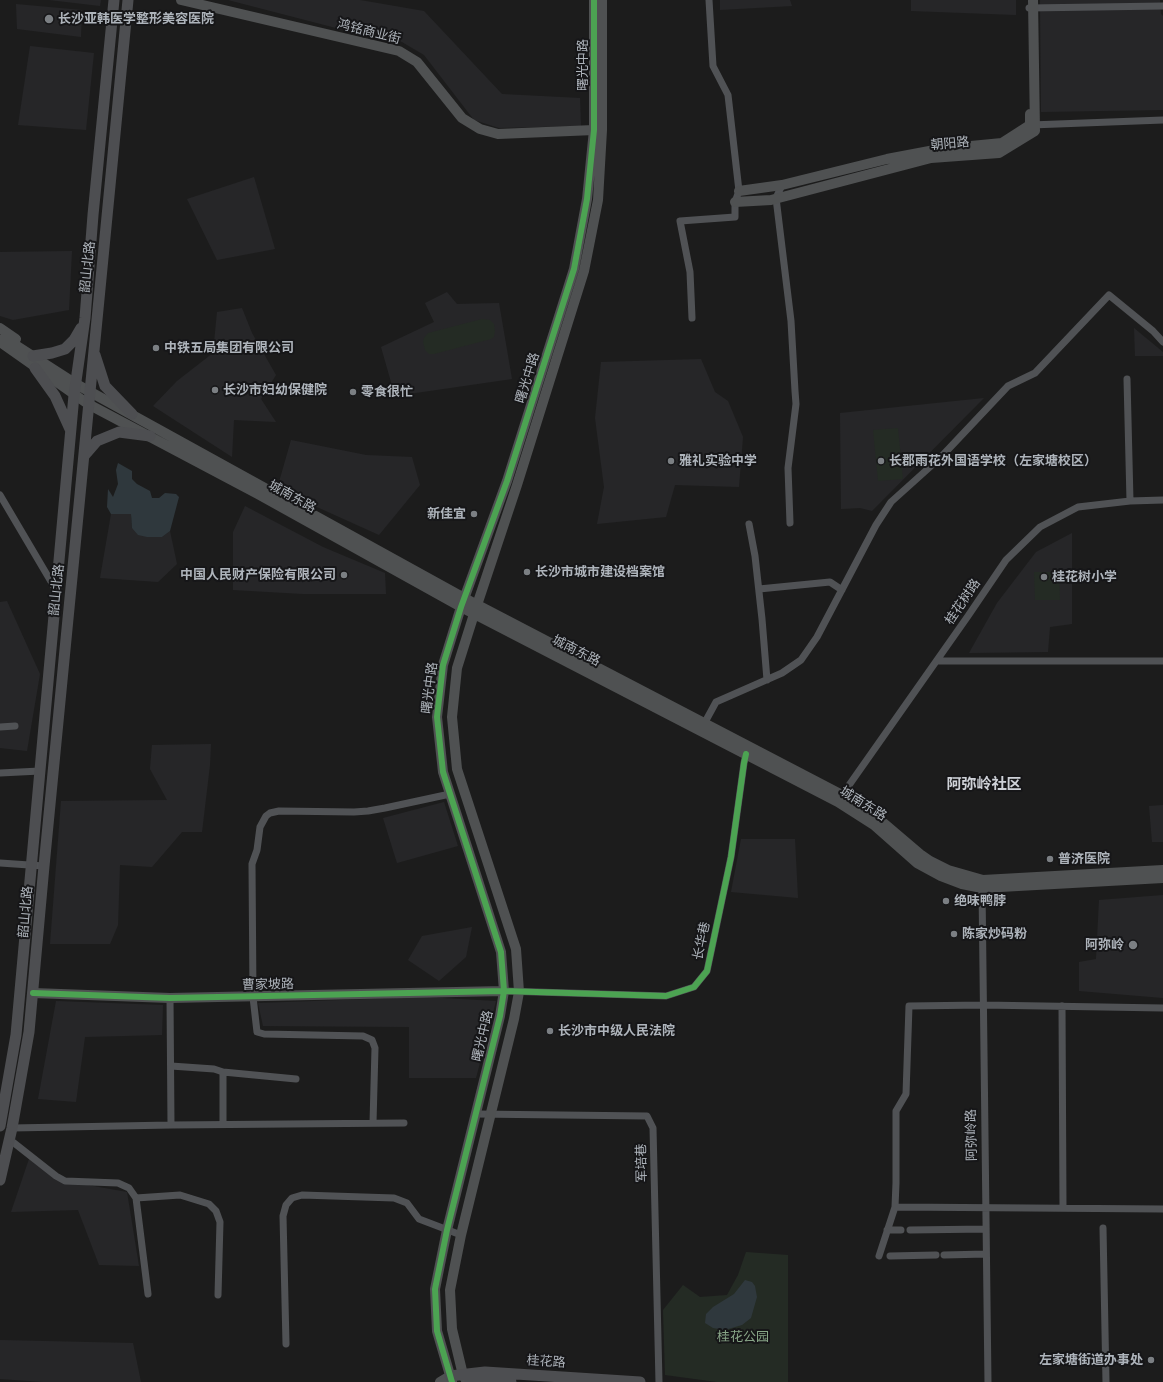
<!DOCTYPE html>
<meta charset="utf-8">
<style>
body{margin:0}
canvas{display:block;background:#1c1c1c}
</style>
<canvas width="1163" height="1382"></canvas>
<script>
const g = document.querySelector('canvas').getContext('2d');
g.lineJoin = 'round';
function fill(path, color) { g.fillStyle = color; g.fill(path, 'evenodd'); }
const shape = rows => new Path2D(rows.map(r => 'M' + r).join(''));
function trace(path, color, width, dash) { g.strokeStyle = color; g.lineWidth = width; g.lineCap = dash ? 'butt' : 'round'; g.setLineDash(dash || []); g.stroke(path); }
function write(font, color, halo, rows, align = 'center') {
  g.font = font + ' Arial,"Noto Sans SC",sans-serif'; g.lineWidth = 4; g.setLineDash([]); g.textBaseline = 'middle'; g.strokeStyle = halo; g.fillStyle = color; for (const [text, x, y, turn = 0] of rows) {
    g.save(); g.translate(x, y); g.rotate((+turn || 0) * Math.PI / 180); g.textAlign = isNaN(turn) ? turn : align; if (halo) g.strokeText(text, 0, 0); g.fillText(text, 0, 0); g.restore();
  }
}
const built = shape([
 [49,0,101,0,100,6],
 [228,0,360,0,424,11,502,94,580,98,581,126,499,128,474,120,424,55,402,42,336,28],
 [720,0,790,0,792,6,720,10],
 [911,0,1016,0,1016,15,911,11],
 [1040,0,1160,0,1161,14,1163,16,1163,110,1041,112],
 [16,4,82,10,81,37,17,29],
 [30,46,94,53,86,130,18,125],
 [254,177,275,249,217,260,187,199],
 [72,251,69,310,13,320,0,316,0,252],
 [447,292,457,304,499,303,512,379,395,396,381,347,434,322,425,303],
 [242,308,252,333,276,375,261,399,276,422,234,420,232,457,153,406,177,381,213,353,217,312],
 [1134,328,1163,352,1163,356,1135,356],
 [701,359,715,392,728,401,743,437,739,487,675,485,666,517,597,524,604,487,595,418,601,362],
 [984,398,872,511,860,508,841,509,840,413],
 [291,440,366,455,412,457,420,485,379,535,277,489],
 [245,506,323,547,385,573,386,594,303,594,233,590,233,532],
 [111,514,131,514,132,528,162,537,170,531,177,564,158,582,100,578],
 [1072,533,1072,624,1050,627,1048,652,969,653,997,603,1036,552],
 [7,601,40,674,27,751,0,748,0,602],
 [211,744,210,765,202,832,182,832,152,867,120,865,118,925,110,944,50,944,61,801,167,800,150,769,152,745],
 [444,802,458,846,397,863,383,818],
 [1163,805,1163,842,1152,842,1149,806],
 [741,839,795,839,798,898,731,892],
 [1163,895,1163,998,1079,991,1079,962,1096,959,1099,900],
 [472,927,466,957,439,981,408,960,422,936],
 [425,997,496,1001,476,1078,409,1078,409,1027,263,1026,258,1003],
 [56,1001,163,1005,162,1035,85,1037,76,1102,38,1099],
 [30,1156,65,1181,127,1192,139,1266,99,1265,78,1210,11,1212],
 [0,1340,133,1343,141,1382,43,1382,0,1379]
]);
const green = shape([
 [482,319,490,320,494,324,495,331,494,337,491,339,434,354,429,354,425,350,423,342,424,338,428,333],
 [898,428,903,479,878,481,873,430],
 [1034,572,1059,572,1060,600,1035,600],
 [746,1252,788,1255,788,1382,717,1382,665,1375,663,1310,683,1285,700,1297,727,1295,738,1275]
]);
const water = shape([
 [118,463,132,471,132,479,137,484,150,491,152,498,159,498,165,493,176,494,179,497,170,531,162,537,147,537,138,535,132,528,131,514,111,514,107,507,108,489,113,497,118,484,116,470],
 [745,1280,752,1282,755,1286,757,1297,751,1318,742,1325,725,1330,713,1328,705,1323,706,1314,713,1307,734,1294]
]);
const street = shape([
 [1029,8,1163,6],
 [1031,125,1163,120],
 [782,185,776,198,791,321,795,391,796,404,788,468,790,523],
 [692,318,690,272,680,221,735,217,735,202,739,191,728,95,713,66,709,0],
 [1127,379,1130,501],
 [0,495,56,590],
 [749,524,755,556,762,619,767,680],
 [759,589,830,582,842,590],
 [937,661,1163,661],
 [704,724,716,702,782,673,801,660,817,637,876,525,891,502,941,457,1008,386,1035,373,1109,295,1153,331,1163,342],
 [0,727,15,726],
 [0,773,40,771],
 [840,798,968,616,1006,560,1040,527,1078,507,1130,501,1163,500],
 [0,863,44,866],
 [982,888,988,1382],
 [504,991,666,996,694,987,707,971,731,857,744,763,746,754],
 [170,998,171,1125],
 [1062,1006,1063,1208],
 [171,1066,214,1069,223,1072,296,1079],
 [223,1072,223,1124],
 [475,1114,647,1116,653,1128,659,1382],
 [373,1123,375,1048,372,1040,363,1036,264,1034,257,1032,253,997,252,864,257,850,260,827,266,816,270,813,279,811,354,812,368,811,385,808,450,794],
 [12,1128,171,1125,404,1123],
 [9,1139,56,1176,65,1181,118,1183,129,1188,136,1198,148,1294],
 [136,1198,180,1195,209,1204,216,1211,220,1222,218,1295],
 [895,1207,1163,1209],
 [1103,1228,1106,1382],
 [887,1230,901,1230],
 [910,1230,986,1229],
 [944,1255,986,1254],
 [879,1256,895,1207,896,1183,896,1111,906,1094,909,1006,983,1005,1163,1008],
 [890,1256,936,1255],
 [286,1344,283,1216,286,1205,292,1198,302,1195,394,1198,407,1203,419,1219,461,1235]
]);
const secondary = shape([
 [181,0,399,51,417,62,462,118,480,129,498,134,594,130],
 [739,191,782,185,887,159,940,149,1002,143,1030,125,1030,114],
 [735,202,771,200,931,158,999,153,1035,131,1033,0],
 [0,328,16,339],
 [4,338,17,346,76,384,464,598,842,795,873,814,920,854,930,861,948,870,983,880,1163,870],
 [0,342,88,404,258,494,461,607,838,802,874,825,917,863,941,876,962,884,982,888,1163,878],
 [33,993,170,998,504,991],
 [440,1382,450,1376],
 [452,1382,437,1331,435,1289,447,1230,500,1016,504,991,501,952,443,772,437,717,443,665,461,607,507,481,574,269,587,199,594,130,594,0],
 [467,1382,463,1375,452,1329,450,1290,461,1235,514,1019,519,992,516,949,457,769,452,717,457,668,475,611,517,485,584,271,598,200,602,130,602,0]
]);
const primary = shape([
 [95,355,105,386,132,414],
 [33,356,52,353,65,349,74,340,81,328],
 [35,368,55,396,70,429],
 [84,456,97,441,119,432,150,436],
 [0,1126,16,1035,74,395,85,318,93,215,114,0],
 [0,1180,12,1128,29,1032,44,866,128,0],
 [450,1376,485,1372,640,1382],
 [470,1382,485,1380,511,1382]
]);
const cycleway = shape([
 [33,993,170,998,504,991,666,996,694,987,707,971,731,857,744,763,746,754],
 [452,1382,437,1331,435,1289,447,1230,500,1016,504,991,501,952,443,772,437,717,443,665,461,607,507,481,574,269,587,199,594,130,594,0]
]);
const markers = [
 [49,19,5,"#7b7f83"],
 [156,348,4,"#7b7f83"],
 [215,390,4,"#7b7f83"],
 [353,392,4,"#7b7f83"],
 [671,461,4,"#7b7f83"],
 [881,461,4,"#7b7f83"],
 [474,514,4,"#7b7f83"],
 [527,572,4,"#7b7f83"],
 [344,575,4,"#7b7f83"],
 [1044,577,4,"#7b7f83"],
 [1050,859,4,"#7b7f83"],
 [946,901,4,"#7b7f83"],
 [954,934,4,"#7b7f83"],
 [1133,945,5,"#7b7f83"],
 [550,1031,4,"#7b7f83"],
 [1151,1360,4,"#7b7f83"]
];
const poiNames = [
 ["长沙亚韩医学整形美容医院",58,19],
 ["中铁五局集团有限公司",164,348],
 ["长沙市妇幼保健院",223,390],
 ["零食很忙",361,392],
 ["雅礼实验中学",679,461],
 ["长郡雨花外国语学校（左家塘校区）",889,461],
 ["新佳宜",466,514,"right"],
 ["长沙市城市建设档案馆",535,572],
 ["中国人民财产保险有限公司",336,575,"right"],
 ["桂花树小学",1052,577],
 ["普济医院",1058,859],
 ["绝味鸭脖",954,901],
 ["陈家炒码粉",962,934],
 ["阿弥岭",1124,945,"right"],
 ["长沙市中级人民法院",558,1031],
 ["左家塘街道办事处",1143,1360,"right"]
];
const streetNames = [
 ["鸿铭商业街",369,32,14],
 ["曙光中路",583,65,-90],
 ["朝阳路",950,144,-5],
 ["韶山北路",88,267,-84],
 ["曙光中路",528,378,-73],
 ["城南东路",292,497,29],
 ["韶山北路",57,590,-84],
 ["桂花树路",963,602,-56],
 ["城南东路",576,651,27],
 ["曙光中路",430,688,-83],
 ["城南东路",863,804,32],
 ["韶山北路",26,912,-85],
 ["长华巷",702,941,-78],
 ["曹家坡路",268,985,-1],
 ["曙光中路",483,1036,-77],
 ["阿弥岭路",972,1135,-91],
 ["军培巷",642,1163,-91],
 ["桂花路",546,1362,4]
];
const parkNames = [
 ["桂花公园",743,1337]
];
const quarterNames = [
 ["阿弥岭社区",984,785]
];
fill(built, '#262628');
fill(green, '#242b24');
fill(water, '#2f383d');
trace(street, '#505255', 7);
trace(secondary, '#4f5152', 10);
trace(primary, '#4d4e51', 11);
trace(cycleway, '#4ca352', 6);
for (const [x, y, r, color] of markers) { const dot = new Path2D(); dot.arc(x, y, r, 0, 2 * Math.PI); g.fillStyle = color; g.fill(dot); trace(dot, '#161618', 1.5); }
write('bold 13px', '#aeb4bb', '#161618', poiNames, 'left');
write('13px', '#aeb4bb', '#161618', streetNames);
write('13px', '#88a587', '#161618', parkNames);
write('bold 15px', '#cfd2d8', '#161618', quarterNames);
</script>
